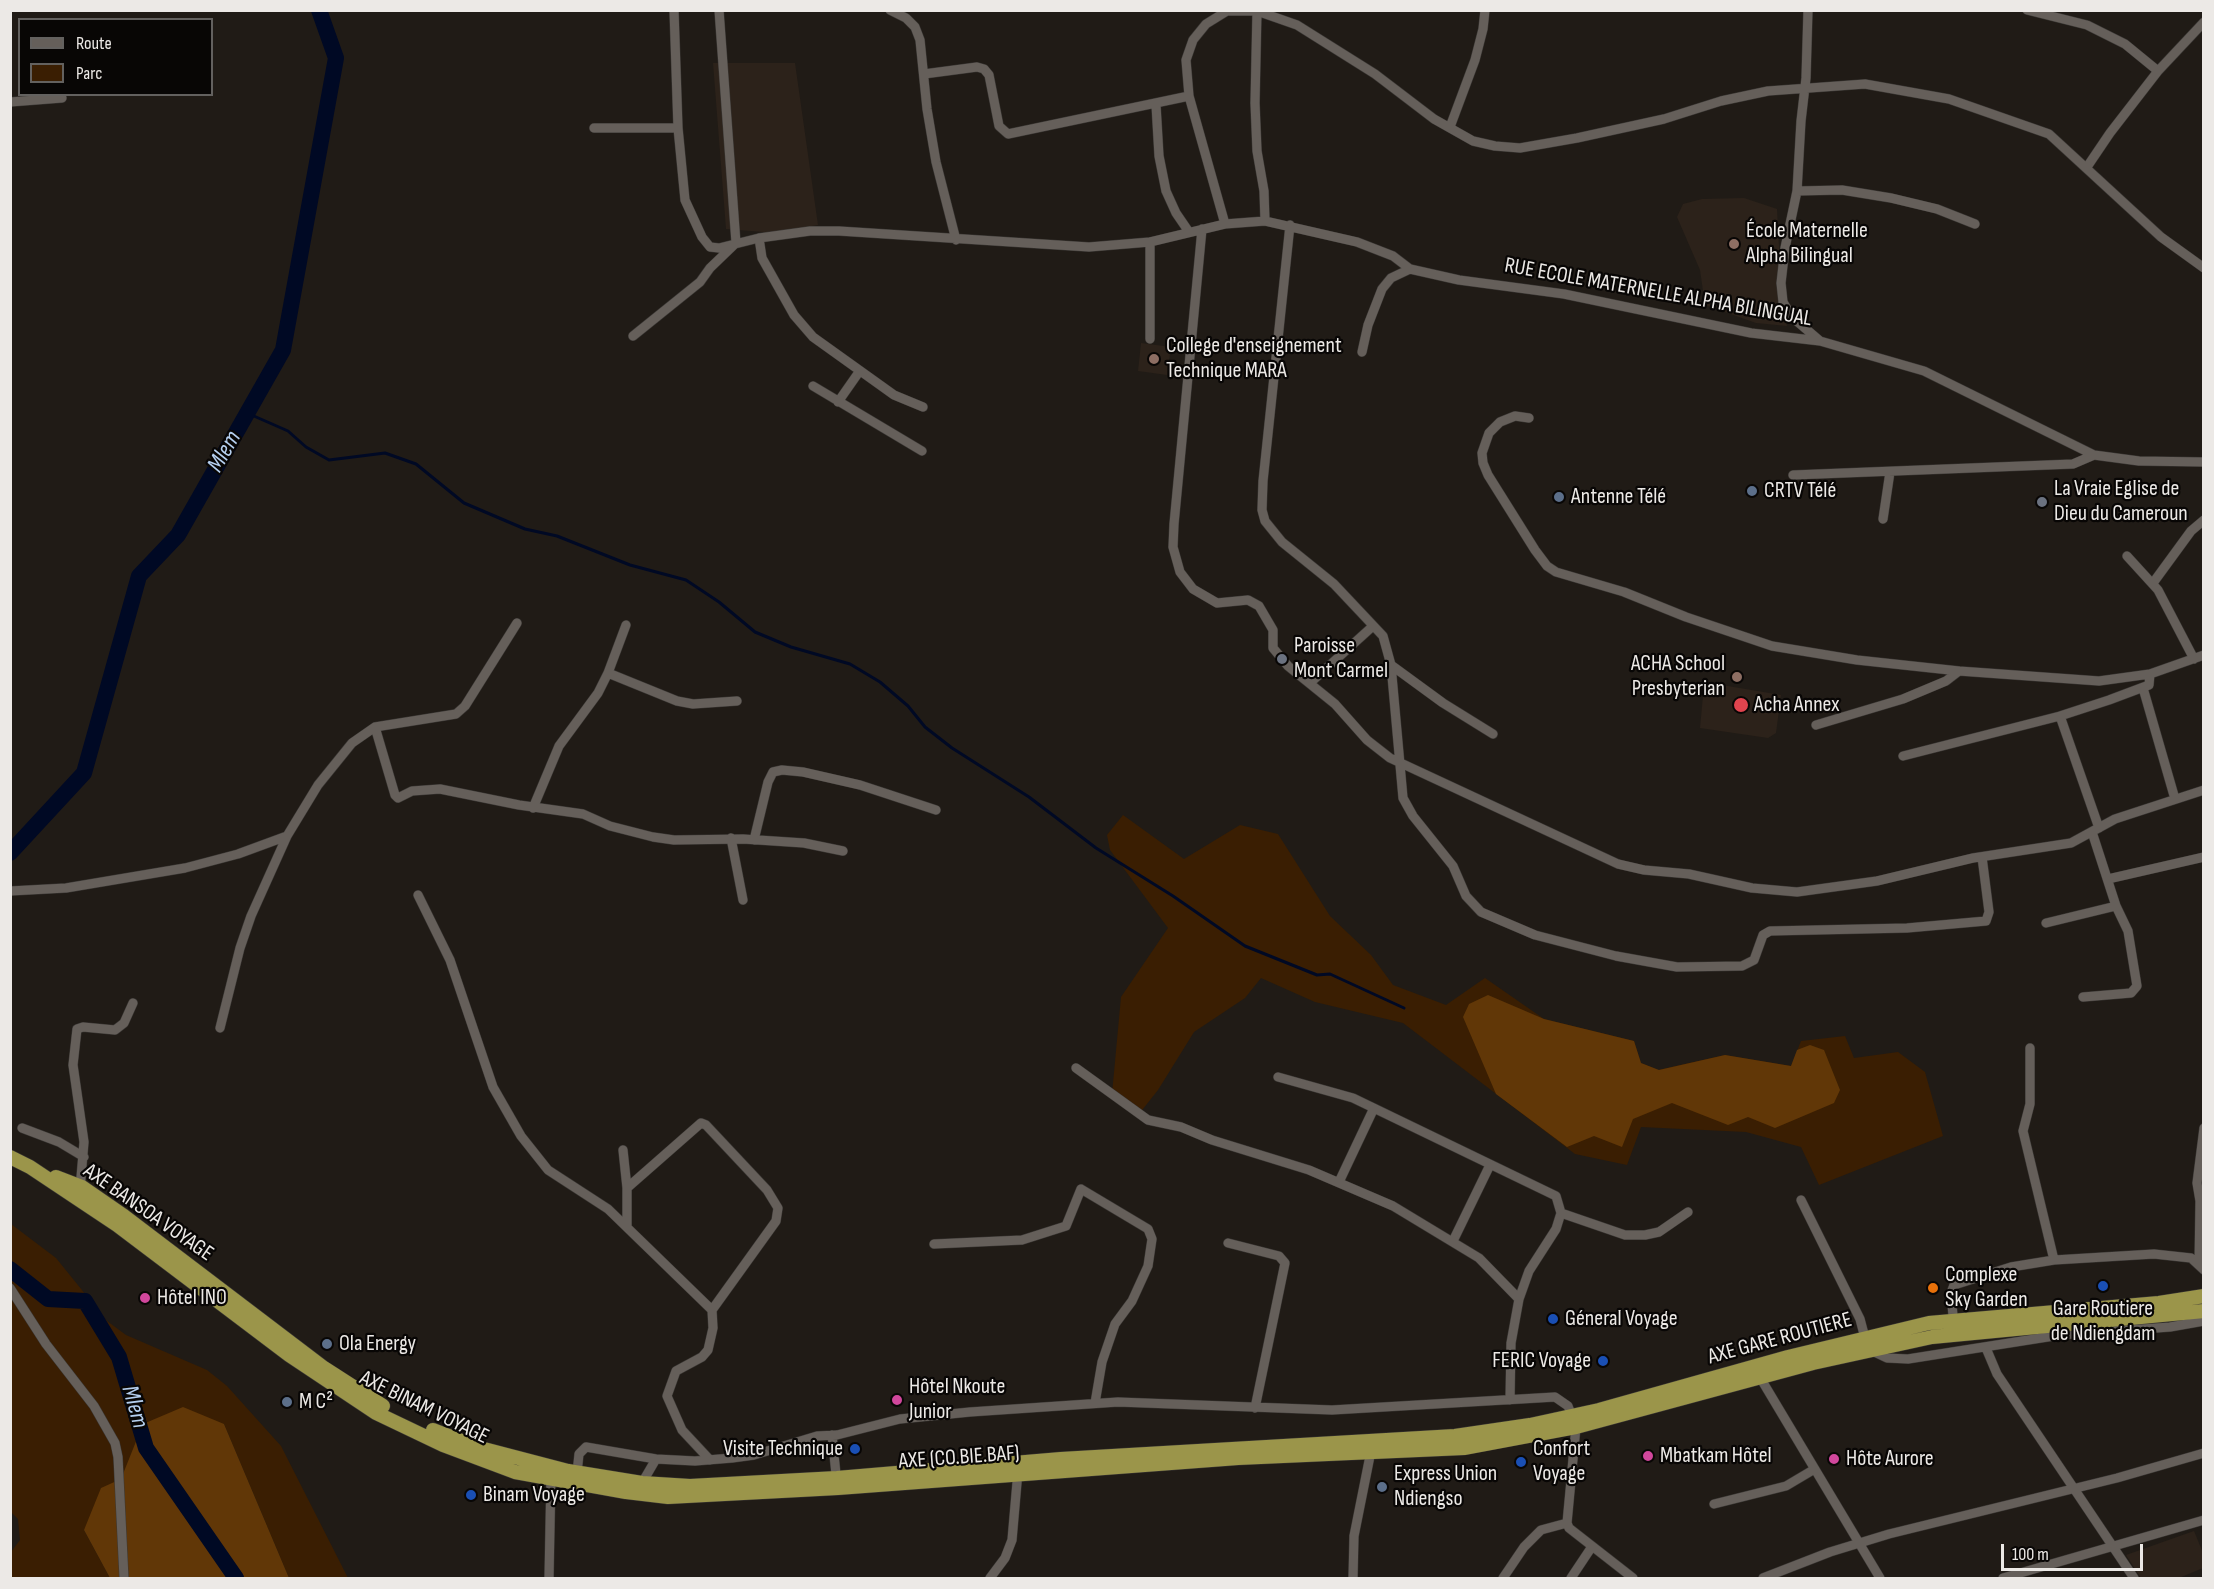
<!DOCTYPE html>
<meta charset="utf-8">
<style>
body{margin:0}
#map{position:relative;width:2214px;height:1589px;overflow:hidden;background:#201b16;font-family:"Sofia Sans Condensed",sans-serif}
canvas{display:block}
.frame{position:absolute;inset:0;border:12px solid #ece9e6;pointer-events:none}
.legend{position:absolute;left:18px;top:18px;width:195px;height:78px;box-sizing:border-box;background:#080605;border:2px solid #63615f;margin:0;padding:8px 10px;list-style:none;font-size:18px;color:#ece9e6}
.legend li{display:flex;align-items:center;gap:12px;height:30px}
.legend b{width:30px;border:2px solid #63615f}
.scale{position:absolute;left:2001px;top:1544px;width:142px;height:27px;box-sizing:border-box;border:3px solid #ece9e6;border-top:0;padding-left:8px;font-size:18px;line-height:21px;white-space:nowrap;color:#ece9e6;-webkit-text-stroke:4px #080605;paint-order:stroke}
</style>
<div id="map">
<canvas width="2214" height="1589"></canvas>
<div class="frame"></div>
<ul class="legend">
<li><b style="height:8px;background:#655f5a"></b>Route</li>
<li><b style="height:16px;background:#3a1e02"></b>Parc</li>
</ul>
<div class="scale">100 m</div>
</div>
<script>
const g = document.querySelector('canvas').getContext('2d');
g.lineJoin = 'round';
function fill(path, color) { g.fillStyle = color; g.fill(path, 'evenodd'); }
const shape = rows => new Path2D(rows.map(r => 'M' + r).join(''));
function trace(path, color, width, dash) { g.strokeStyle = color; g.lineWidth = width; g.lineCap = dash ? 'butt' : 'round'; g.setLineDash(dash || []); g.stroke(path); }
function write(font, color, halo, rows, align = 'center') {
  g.font = font + ' "Sofia Sans Condensed",sans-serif'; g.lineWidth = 4.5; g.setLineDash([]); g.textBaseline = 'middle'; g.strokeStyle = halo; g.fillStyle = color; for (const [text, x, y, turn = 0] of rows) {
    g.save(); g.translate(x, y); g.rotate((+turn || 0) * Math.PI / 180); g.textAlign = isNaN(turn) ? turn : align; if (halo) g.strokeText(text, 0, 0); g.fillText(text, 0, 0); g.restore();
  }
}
const built = shape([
 [713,63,795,63,818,225,776,233,726,229],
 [1744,198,1777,209,1782,303,1787,326,1756,323,1705,305,1700,270,1677,217,1683,204,1702,199],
 [1141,343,1171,347,1167,375,1138,371],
 [1716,684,1781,695,1776,733,1768,738,1700,728,1704,685],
 [2194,1531,2203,1553,2203,1568,2179,1578,2141,1578,2126,1555]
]);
const green = shape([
 [1123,815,1184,859,1240,825,1278,834,1330,916,1371,955,1393,985,1446,1005,1485,978,1544,1019,1634,1041,1641,1063,1658,1070,1725,1055,1791,1066,1801,1041,1845,1036,1854,1058,1898,1052,1925,1072,1943,1136,1819,1185,1801,1147,1746,1132,1641,1127,1627,1165,1575,1154,1403,1023,1315,1002,1261,978,1245,998,1194,1032,1158,1090,1139,1114,1112,1094,1121,997,1168,928,1110,850,1107,835],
 [11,1224,56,1258,107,1321,126,1335,207,1370,227,1386,281,1446,348,1578,289,1578,224,1424,121,1479,84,1530,110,1578,11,1578,11,1552,20,1540,18,1519,11,1512]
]);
const forest = shape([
 [1488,995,1544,1019,1634,1041,1641,1063,1659,1070,1725,1055,1791,1066,1797,1050,1810,1045,1824,1050,1840,1090,1834,1103,1775,1128,1748,1117,1728,1125,1672,1103,1633,1119,1622,1147,1594,1136,1567,1147,1496,1094,1463,1017,1469,1004],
 [183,1407,224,1424,289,1578,110,1578,84,1530,101,1488,121,1479,143,1424]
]);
const stream = shape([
 [247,413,288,431,306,447,329,460,385,453,416,464,464,503,525,529,557,536,630,565,686,580,719,602,755,632,791,647,850,664,880,682,908,706,925,727,952,748,1029,797,1096,848,1173,896,1245,946,1317,975,1330,974,1404,1008]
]);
const river = shape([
 [10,853,84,773,139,576,178,535,283,350,336,58,319,10],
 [10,1269,48,1299,85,1301,119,1357,146,1448,236,1578]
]);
const minor = shape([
 [674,10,678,128,685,200,702,237,710,247,719,248,759,238,810,231,839,231,1089,247,1150,242,1225,224,1265,221,1357,242,1393,256,1410,269],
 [890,10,906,18,915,27,920,40,927,109,936,162,956,240],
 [1808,10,1806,78,1801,121,1797,191,1785,248,1781,283,1783,302,1792,317,1820,341,1924,371,2094,455,2139,461,2204,462],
 [2027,10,2087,25,2125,44,2158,71],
 [1257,11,1255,103,1257,151,1264,191,1265,221],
 [924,74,977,67,984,69,989,75,999,126,1008,134,1189,96],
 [10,102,62,98],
 [1156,105,1159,156,1166,191,1176,213,1189,232],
 [1450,127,1475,60,1483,29,1485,10],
 [594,128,678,128],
 [2087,167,2110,133,2158,71,2204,22],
 [1797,191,1842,190,1891,198,1937,209,1975,224],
 [1225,224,1189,96,1186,60,1193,40,1206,24,1227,11,1257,11,1297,25,1375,74,1434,119,1473,141,1495,146,1520,148,1577,138,1664,119,1721,101,1768,91,1865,84,1949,99,2049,134,2161,237,2204,268],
 [1290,225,1263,481,1262,510,1265,521,1282,542,1334,584,1383,636,1391,665,1403,798,1413,816,1453,866,1466,896,1481,912,1535,935,1616,956,1677,967,1742,966,1754,960,1763,935,1770,931,1907,928,1986,921,1989,912,1982,857],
 [1202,229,1174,524,1173,547,1180,572,1193,589,1217,603,1248,600,1259,606,1273,630,1273,648,1288,666,1335,704,1367,740,1390,758,1618,864,1644,870,1689,874,1752,888,1797,892,1877,881,1973,858,2071,843,2115,819,2204,790],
 [759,238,762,258,794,315,813,337,894,395,923,407],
 [633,336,700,282,710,268,736,243,719,10],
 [1150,339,1150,242],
 [1362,352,1368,325,1382,289,1391,278,1410,269,1459,280,1564,294,1751,333,1820,341],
 [813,386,922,451],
 [838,402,859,372],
 [1529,418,1515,416,1500,422,1489,433,1482,453,1483,463,1488,475,1535,550,1547,566,1556,572,1624,592,1686,617,1772,646,1857,660,1959,671],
 [1793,475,2073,464,2094,455],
 [1883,519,1890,472],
 [2127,556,2158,590,2194,659],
 [2153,583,2191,531,2204,520],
 [1391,665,1443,703,1493,734],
 [608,673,677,701,693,704,737,701],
 [1310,683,1373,626],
 [2143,688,2175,799],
 [2060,716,2099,828],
 [1816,725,1903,699,1946,681,1959,671,2099,681,2150,674,2204,655],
 [375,727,395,795,398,798,412,791,440,789,519,805,583,814,610,826,653,837,674,840,743,839,804,843,843,851],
 [1903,756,2060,716,2109,700,2149,685,2150,674],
 [533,808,559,746,598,693,608,673,626,625],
 [731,838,743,900],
 [754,840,768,782,773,772,782,770,803,772,860,785,936,810],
 [2108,879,2204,857],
 [10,891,66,888,185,868,238,854,287,836,318,785,352,743,375,727,456,714,465,706,517,623],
 [418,895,450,960,493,1087,521,1136,548,1170,608,1209,712,1310,713,1328,708,1350,702,1357,676,1371,667,1396,682,1430,710,1460],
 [2046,923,2116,906],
 [2083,997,2131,993,2137,986,2128,931,2116,906,2092,832],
 [220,1028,240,948,251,916,287,836],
 [2030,1048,2030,1104,2023,1131,2054,1260],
 [1076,1068,1148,1120,1181,1127,1212,1140,1309,1170,1393,1206,1479,1258,1519,1299],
 [1278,1077,1353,1098,1556,1196,1561,1213,1556,1229,1529,1271,1519,1299,1511,1343,1510,1400],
 [22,1128,59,1142,84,1157],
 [623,1150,627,1188,627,1227],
 [1339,1182,1374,1108],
 [627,1188,701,1123,706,1125,767,1190,778,1208,776,1221,712,1310],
 [80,1189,84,1142,73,1065,77,1029,83,1027,115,1030,124,1023,133,1003],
 [1801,1200,1860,1319,1865,1338],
 [1561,1213,1625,1235,1645,1235,1659,1232,1688,1212],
 [1453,1241,1490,1165],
 [1228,1243,1279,1256,1285,1263,1255,1408],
 [934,1244,1022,1240,1066,1226,1081,1189,1148,1229,1152,1239,1148,1266,1132,1301,1115,1324,1102,1362,1095,1403],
 [2199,1264,2200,1201,2197,1183,2204,1128],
 [10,1288,46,1344,94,1406,115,1443,118,1457,124,1578],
 [1954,1327,1951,1293,1954,1285,2011,1267,2054,1260,2154,1254,2191,1258,2204,1270],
 [1986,1348,1997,1374,2134,1578],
 [1870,1350,1887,1358,1908,1359,2060,1335,2170,1327,2204,1321],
 [1758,1374,1880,1578],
 [832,1435,837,1484],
 [577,1473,579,1454,586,1447,656,1459,695,1461,732,1458,754,1455,817,1436,837,1435,900,1419,970,1412,1118,1402,1332,1410,1555,1397,1568,1406,1576,1427,1567,1523,1569,1528,1633,1578],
 [642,1483,656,1459],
 [1714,1504,1786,1486,1813,1470],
 [549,1578,551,1475],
 [990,1578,1005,1558,1012,1540,1018,1471],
 [1353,1578,1354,1536,1371,1451],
 [1503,1578,1524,1547,1541,1530,1567,1523],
 [1571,1578,1591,1548],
 [1763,1578,1830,1552,1889,1534,2117,1478,2204,1453],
 [2003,1578,2204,1520]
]);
const highway = shape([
 [10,1157,30,1167,117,1225,289,1355,376,1413,443,1445,515,1472,626,1492,668,1497,838,1488,1238,1458,1464,1448,1576,1427,1813,1363,1932,1337,2204,1311],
 [56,1177,82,1187,124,1216,324,1368,383,1406],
 [433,1430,480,1448,568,1471,642,1483,690,1486,837,1478,1061,1459,1455,1436,1530,1425,1599,1410,1788,1357,1929,1323,2159,1303,2204,1296]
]);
const markers = [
 [1734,244,6,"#8d6e63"],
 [1154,359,6,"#8d6e63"],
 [1752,491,6,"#5c6f8a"],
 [1559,497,6,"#5c6f8a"],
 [2042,502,6,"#6b7280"],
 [1282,659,6,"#6b7280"],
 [1737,677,6,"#8d6e63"],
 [1741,705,8,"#e0444e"],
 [2103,1286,6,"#1a4fb4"],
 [1933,1288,6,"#e8710a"],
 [145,1298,6,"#d1479c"],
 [1553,1319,6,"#1a4fb4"],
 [327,1344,6,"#5c6f8a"],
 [1603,1361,6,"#1a4fb4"],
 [897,1400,6,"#d1479c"],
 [287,1402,6,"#5c6f8a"],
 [855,1449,6,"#1a4fb4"],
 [1648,1456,6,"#d1479c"],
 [1834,1459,6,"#d1479c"],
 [1521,1462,6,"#1a4fb4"],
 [1382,1487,6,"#5c6f8a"],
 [471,1495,6,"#1a4fb4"]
];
const poiNames = [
 ["École Maternelle",1746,231],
 ["Alpha Bilingual",1746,256],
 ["College d'enseignement",1166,346],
 ["Technique MARA",1166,371],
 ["La Vraie Eglise de",2054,489],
 ["Dieu du Cameroun",2054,514],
 ["CRTV Télé",1764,491],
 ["Antenne Télé",1571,497],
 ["Paroisse",1294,646],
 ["Mont Carmel",1294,671],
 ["ACHA School",1725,664,"right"],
 ["Presbyterian",1725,689,"right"],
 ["Acha Annex",1754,705],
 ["Complexe",1945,1275],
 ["Sky Garden",1945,1300],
 ["Hôtel INO",157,1298],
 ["Gare Routiere",2103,1309,"center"],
 ["de Ndiengdam",2103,1334,"center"],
 ["Géneral Voyage",1565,1319],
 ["Ola Energy",339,1344],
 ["FERIC Voyage",1591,1361,"right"],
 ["Hôtel Nkoute",909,1387],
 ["Junior",909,1412],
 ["M C²",299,1402],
 ["Visite Technique",843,1449,"right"],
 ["Confort",1533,1449],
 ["Voyage",1533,1474],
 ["Mbatkam Hôtel",1660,1456],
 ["Hôte Aurore",1846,1459],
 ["Express Union",1394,1474],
 ["Ndiengso",1394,1499],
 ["Binam Voyage",483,1495]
];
const streetNames = [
 ["RUE ECOLE MATERNELLE ALPHA BILINGUAL",1658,293,10],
 ["AXE BANSOA VOYAGE",148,1213,35],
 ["AXE GARE ROUTIERE",1780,1339,-15],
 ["AXE BINAM VOYAGE",424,1408,26],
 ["AXE (CO.BIE.BAF)",959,1458,-4]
];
const waterNames = [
 ["Mlem",225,452,-60],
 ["Mlem",134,1407,74]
];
fill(built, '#2c221a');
fill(green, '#3a1e02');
fill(forest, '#613707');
trace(stream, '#000924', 3);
trace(river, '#000924', 16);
trace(minor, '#3b3835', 10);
trace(highway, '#3b3835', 15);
trace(minor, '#655f5a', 9);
trace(highway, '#9b954a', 14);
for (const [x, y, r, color] of markers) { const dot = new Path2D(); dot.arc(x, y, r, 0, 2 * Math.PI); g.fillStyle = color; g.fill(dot); trace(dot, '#080605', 2); }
write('22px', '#ece9e6', '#080605', poiNames, 'left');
write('22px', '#ece9e6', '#080605', streetNames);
write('italic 24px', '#b5cfef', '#080605', waterNames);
</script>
